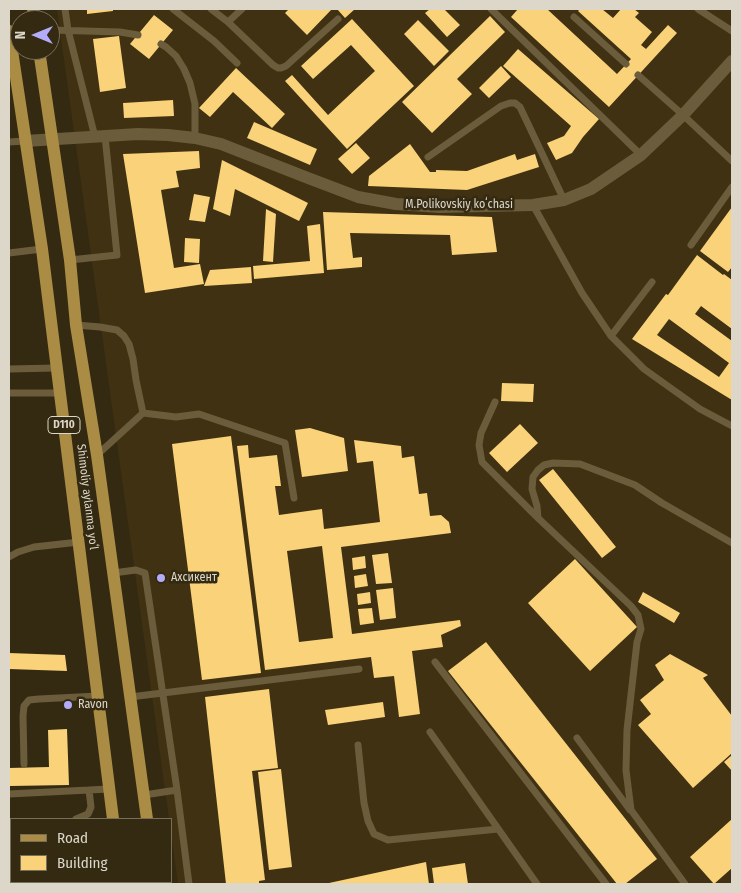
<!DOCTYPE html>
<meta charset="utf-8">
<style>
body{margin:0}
#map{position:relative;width:741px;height:893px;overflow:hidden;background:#342a12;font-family:"Fira Sans Condensed",sans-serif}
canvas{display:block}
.frame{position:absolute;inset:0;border:10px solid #ddd7c9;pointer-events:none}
.legend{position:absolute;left:10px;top:818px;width:162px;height:65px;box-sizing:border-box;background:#342a12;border:1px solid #786f5b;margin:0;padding:6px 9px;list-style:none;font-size:15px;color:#ddd7c9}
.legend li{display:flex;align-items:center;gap:10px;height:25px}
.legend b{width:25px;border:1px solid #786f5b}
.north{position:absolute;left:10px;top:10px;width:50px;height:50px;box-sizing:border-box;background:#342a12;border:1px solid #786f5b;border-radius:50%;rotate:270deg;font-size:14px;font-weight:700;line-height:20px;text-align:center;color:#ddd7c9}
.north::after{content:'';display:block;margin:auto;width:18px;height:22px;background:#b3acf9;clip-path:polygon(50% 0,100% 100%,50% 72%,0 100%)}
</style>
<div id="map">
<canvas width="741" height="893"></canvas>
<div class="frame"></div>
<ul class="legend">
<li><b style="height:6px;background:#ab8c44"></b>Road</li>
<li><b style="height:14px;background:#f9d27a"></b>Building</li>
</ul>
<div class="north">N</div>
</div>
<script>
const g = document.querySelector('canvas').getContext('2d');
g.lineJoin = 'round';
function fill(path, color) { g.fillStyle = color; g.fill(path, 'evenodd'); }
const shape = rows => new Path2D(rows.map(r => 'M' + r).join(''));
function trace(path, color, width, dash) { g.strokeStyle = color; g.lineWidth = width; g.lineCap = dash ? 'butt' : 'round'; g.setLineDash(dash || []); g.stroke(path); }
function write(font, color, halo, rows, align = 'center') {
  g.font = font + ' "Fira Sans Condensed",sans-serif'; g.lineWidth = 5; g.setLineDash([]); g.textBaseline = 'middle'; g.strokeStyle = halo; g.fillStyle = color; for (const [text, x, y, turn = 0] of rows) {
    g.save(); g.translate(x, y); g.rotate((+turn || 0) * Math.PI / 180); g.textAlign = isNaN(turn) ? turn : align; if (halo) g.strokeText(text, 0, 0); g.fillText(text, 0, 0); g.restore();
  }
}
const built = shape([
 [57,9,732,9,732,884,178,884,171,833,171,819,169,819]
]);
const building = shape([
 [87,9,113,9,113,11,87,14],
 [289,9,332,9,307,35,285,13],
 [337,9,355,9,345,18],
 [430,9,444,9,460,25,447,37,425,13],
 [518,9,547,9,617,74,631,59,578,11,580,9,602,9,613,18,621,9,634,9,639,13,635,17,652,32,641,45,646,49,668,25,677,33,609,107,511,17],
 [154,15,173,30,149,59,130,44],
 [490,16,505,32,457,79,472,94,432,133,402,102],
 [352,19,414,86,347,149,285,81,292,75,328,115,375,71,351,45,313,79,301,66],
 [418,20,449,51,434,66,404,34],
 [119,36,126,88,100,92,93,39],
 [518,49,599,119,583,137,572,153,556,160,547,143,564,136,571,126,503,66],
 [501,66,511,77,489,98,479,88],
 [236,68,285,114,272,128,233,92,210,117,199,108],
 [173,100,174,116,124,118,123,103],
 [254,122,317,149,310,165,247,138],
 [356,143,370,158,352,174,338,159],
 [410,144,430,172,436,172,436,170,467,171,515,154,517,160,535,154,539,167,467,190,368,186,369,176],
 [199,151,200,168,176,171,179,187,161,190,174,268,200,264,204,284,145,293,123,154],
 [222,160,308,203,299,221,235,189,230,216,213,209],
 [194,194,210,197,205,222,189,220],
 [732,207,732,267,728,272,700,251],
 [266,209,276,214,273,262,263,261],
 [323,212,492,217,497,252,452,255,450,235,350,233,353,258,362,257,362,267,327,270],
 [320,224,324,273,254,279,253,266,310,261,307,226],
 [185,238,200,239,199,263,184,262],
 [697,255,723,275,724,274,732,280,732,329,701,306,695,314,732,341,732,400,632,339,666,294,668,295],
 [669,319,729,363,719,377,657,335],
 [251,267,252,283,204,286,210,270],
 [502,383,534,384,533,402,501,401],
 [520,424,538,443,507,472,489,453],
 [310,428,344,438,348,471,302,477,295,430],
 [231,436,261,673,202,680,172,444],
 [354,440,401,446,402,458,414,456,419,494,427,493,430,516,441,515,449,522,451,533,341,547,352,634,460,620,461,626,441,635,443,647,412,651,420,714,399,717,394,676,374,678,371,657,265,670,237,446,248,445,249,458,277,455,281,486,275,486,279,515,322,509,324,529,380,522,373,461,357,463],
 [322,546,333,638,299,642,287,551],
 [553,469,616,547,602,558,539,480],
 [388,553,392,583,376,584,372,555],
 [365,556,366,568,353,570,352,558],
 [575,559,637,627,590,671,528,603],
 [366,574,368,586,355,588,354,576],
 [393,588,396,618,380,620,376,590],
 [370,592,371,603,358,605,357,594],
 [643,592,680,613,674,623,638,602],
 [372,608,374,623,360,625,358,609],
 [486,642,657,859,625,884,617,884,448,671],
 [9,653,65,655,67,671,9,669],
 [670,654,708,675,703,678,732,716,732,753,693,788,638,725,651,714,640,700,664,680,655,665],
 [269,689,278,768,252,771,265,880,259,881,259,884,226,884,205,697],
 [383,702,385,717,328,725,325,710],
 [67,729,69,785,10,786,9,768,49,767,48,730],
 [732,755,732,771,724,762],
 [281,769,292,867,269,870,258,772],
 [732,819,732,868,714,884,690,857],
 [426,862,429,884,329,884,329,883],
 [465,863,468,884,434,884,432,868]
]);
const service = shape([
 [65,9,68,30,95,137],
 [173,9,214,41,237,63],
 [211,9,228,22,273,65,278,68,281,68,286,66,338,19],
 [491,9,641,155],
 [698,9,732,31],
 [574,17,626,64],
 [228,22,242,9],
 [50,30,120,32,138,35],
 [161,44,166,47,176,56,184,69,190,83,195,104,195,138],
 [638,75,683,115,732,161],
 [9,142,25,141],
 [428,157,501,106,510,103,515,103,520,107,564,200],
 [533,205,582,293,611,336,644,369,700,409,732,426],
 [691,245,732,187],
 [9,253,42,249],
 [70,260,117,255,105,136],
 [76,325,100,327,117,330,124,336,129,344,133,359,136,380,143,413],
 [611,336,652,282],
 [9,369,56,368],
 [9,393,60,393],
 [495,402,481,433,479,445,482,462,538,518],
 [97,455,143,413,176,417,199,414,285,443,294,498],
 [9,557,18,552,34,547,79,542],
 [113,573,136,570,145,573,177,790,189,884],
 [435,662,606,884],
 [130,697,359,669],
 [430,732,537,884],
 [577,738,630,810],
 [358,745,364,803,368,821,374,834,388,840,498,829],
 [24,764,23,716,24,706,29,700,39,699,98,696],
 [9,794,109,789],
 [144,795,177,790],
 [76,819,88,814,91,807,89,790],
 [70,882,71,884],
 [685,884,631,810,626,770,627,730,637,642,641,629,638,615,631,606,538,518,537,506,532,489,533,477,538,470,544,465,553,463,580,464,635,485,662,503,732,543]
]);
const minor = shape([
 [25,141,138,134,168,135,195,138,221,144,308,178,358,197,396,204,440,207,533,205,564,200,591,189,641,155,683,115,732,61]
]);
const primary = shape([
 [33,9,35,20],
 [9,31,42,249,113,819],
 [39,50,70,260,76,325,97,455,147,819],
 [122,882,122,884],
 [156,882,156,884]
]);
const markers = [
 [161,578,5,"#b3acf9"],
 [68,705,5,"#b3acf9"]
];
const shields = [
 [64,425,32]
];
const shieldNames = [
 ["D110",64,425]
];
const streetNames = [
 ["M.Polikovskiy koʻchasi",459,205],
 ["Shimoliy aylanma yoʻl",87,497,83]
];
const poiNames = [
 ["Ахсикент",171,578],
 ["Ravon",78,705]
];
fill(built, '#3f3112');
fill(building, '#f9d27a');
trace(service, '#6b5c3b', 7);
trace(minor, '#6b5c3b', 12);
trace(primary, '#ab8c44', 12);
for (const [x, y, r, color] of markers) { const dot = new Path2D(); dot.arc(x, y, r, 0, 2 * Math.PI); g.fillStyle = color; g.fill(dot); trace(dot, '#342a12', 2); }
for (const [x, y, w] of shields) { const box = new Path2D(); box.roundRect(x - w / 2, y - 8.5, w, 17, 4); g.fillStyle = '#342a12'; g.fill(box); trace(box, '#ddd7c9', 1); }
write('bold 11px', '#ddd7c9', null, shieldNames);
write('12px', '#ddd7c9', '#342a12', streetNames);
write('12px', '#ddd7c9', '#342a12', poiNames, 'left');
</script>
